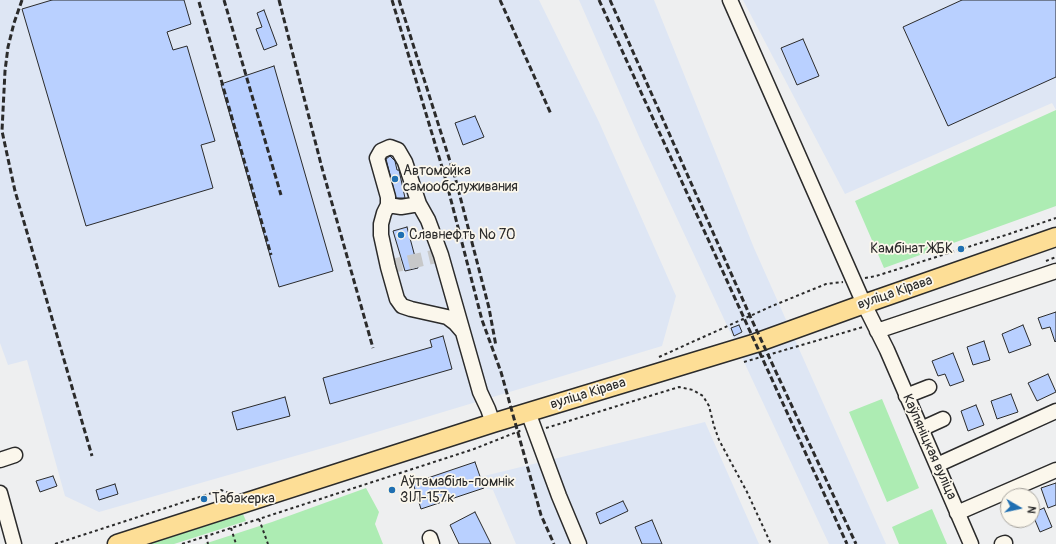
<!DOCTYPE html>
<meta charset="utf-8">
<style>
body{margin:0}
#map{position:relative;width:1056px;height:544px;overflow:hidden;background:#eeeff0;font-family:Pangolin,sans-serif}
canvas{display:block}
.north{position:absolute;left:1000px;top:488px;width:40px;height:40px;box-sizing:border-box;background:#fbf7ec;border:1px solid #a8a59f;border-radius:50%;rotate:99deg;font-size:11px;font-weight:700;line-height:16px;text-align:center;color:#2b2b2b}
.north::after{content:'';display:block;margin:auto;width:14px;height:18px;background:#1f6fb2;clip-path:polygon(50% 0,100% 100%,50% 72%,0 100%)}
</style>
<div id="map">
<canvas width="1056" height="544"></canvas>
<div class="north">N</div>
</div>
<script>
const g = document.querySelector('canvas').getContext('2d');
g.lineJoin = 'round';
function fill(path, color) { g.fillStyle = color; g.fill(path, 'evenodd'); }
const shape = rows => new Path2D(rows.map(r => 'M' + r).join(''));
function trace(path, color, width, dash) { g.strokeStyle = color; g.lineWidth = width; g.lineCap = dash ? 'butt' : 'round'; g.setLineDash(dash || []); g.stroke(path); }
function write(font, color, halo, rows, align = 'center') {
  g.font = font + ' Pangolin,sans-serif'; g.lineWidth = 3.5; g.setLineDash([]); g.textBaseline = 'middle'; g.strokeStyle = halo; g.fillStyle = color; for (const [text, x, y, turn = 0] of rows) {
    g.save(); g.translate(x, y); g.rotate((+turn || 0) * Math.PI / 180); g.textAlign = isNaN(turn) ? turn : align; if (halo) g.strokeText(text, 0, 0); g.fillText(text, 0, 0); g.restore();
  }
}
const built = shape([
 [0,0,539,0,599,122,676,296,662,346,337,444,99,512,65,496,27,360,8,365,0,343],
 [579,0,654,0,754,248,886,544,829,544,640,139],
 [743,0,1056,0,1056,110,1052,103,845,194],
 [705,422,759,544,516,544,493,490,484,488,480,477]
]);
const green = shape([
 [1056,110,1056,206,884,268,855,201],
 [882,399,919,488,887,502,849,412],
 [366,488,379,512,375,524,383,544,204,544,272,522],
 [932,509,947,544,899,544,892,527],
 [243,514,246,521,174,544,149,544]
]);
const building = shape([
 [52,0,184,0,191,24,167,32,173,50,187,46,215,141,201,145,213,188,86,226,22,9,52,0],
 [962,0,1056,0,1056,77,948,126,903,27,962,0],
 [264,10,277,45,264,50,256,29,262,27,257,13,264,10],
 [803,39,819,76,797,85,781,48,803,39],
 [274,66,333,271,279,287,221,84,274,66],
 [475,116,484,137,463,145,455,123,475,116],
 [390,156,395,161,397,170,399,170,405,198,396,198,386,159,390,156],
 [407,227,418,268,405,271,393,231,407,227],
 [1056,312,1056,341,1055,342,1050,327,1042,329,1038,318,1056,312],
 [739,325,742,332,734,336,731,328,739,325],
 [1023,325,1031,345,1009,353,1002,334,1023,325],
 [443,336,452,369,330,404,323,378,432,347,430,340,443,336],
 [984,341,990,360,973,365,967,347,984,341],
 [953,353,964,381,950,386,945,374,938,376,932,361,953,353],
 [1048,374,1056,392,1037,401,1028,383,1048,374],
 [1011,394,1018,412,997,419,991,401,1011,394],
 [285,397,290,416,237,430,232,412,285,397],
 [976,405,984,425,968,431,961,411,976,405],
 [475,462,484,488,421,509,413,483,475,462],
 [53,476,57,486,40,492,36,481,53,476],
 [1056,483,1056,505,1048,508,1041,488,1056,483],
 [115,484,118,494,99,500,96,490,115,484],
 [623,501,628,511,600,524,596,513,623,501],
 [1044,508,1052,527,1040,532,1032,513,1044,508],
 [475,512,491,544,459,544,450,525,475,512],
 [652,520,662,544,642,544,635,527,652,520]
]);
const minorTunnel = shape([
 [388,267,441,255]
]);
const path = shape([
 [1046,261,1056,257],
 [865,278,876,276,1009,234,1056,218],
 [659,357,772,306,826,284,843,282],
 [744,362,863,327],
 [546,428,679,387,693,390,703,396,709,406,714,426,719,440,747,492,771,544],
 [259,519,268,544],
 [231,528,236,544],
 [206,536,208,544],
 [55,544,221,490,229,493],
 [182,544,474,449,522,430]
]);
const minor = shape([
 [730,0,864,304,887,350,971,544],
 [388,205,401,207,419,204],
 [462,331,455,323,447,317,411,309,402,306,397,299,388,267,381,235,381,224,384,213,388,205,388,197,377,158,381,151,390,147,398,150,405,162,419,204,428,220,441,255,480,392,488,409,493,423],
 [877,331,1056,271],
 [906,396,929,387],
 [528,412,559,496,579,544],
 [921,429,943,419],
 [0,460,15,455],
 [937,465,1056,411],
 [0,493,14,544],
 [957,513,1056,470],
 [430,538,432,544],
 [1002,544,1005,543]
]);
const major = shape([
 [117,544,493,423,756,343,864,304,1056,237]
]);
const rail = shape([
 [22,0,14,23,8,47,5,71,2,131,15,191,92,456],
 [224,0,281,195],
 [279,0,322,168,373,348],
 [392,0,445,177,482,320,501,372,541,515,554,544],
 [399,0,455,177,489,308,496,346],
 [500,0,551,114],
 [599,0,847,544],
 [610,0,750,316,856,544],
 [199,2,271,255]
]);
const markers = [
 [395,179,4,"#1f6fb2"],
 [401,235,4,"#1f6fb2"],
 [961,249,4,"#1f6fb2"],
 [392,490,4,"#1f6fb2"],
 [204,499,4,"#1f6fb2"]
];
const poiNames = [
 ["Автомойка",403,171],
 ["самообслуживания",403,187],
 ["Славнефть № 70",409,235],
 ["Камбінат ЖБК",953,249,"right"],
 ["Аўтамабіль-помнік",400,482],
 ["ЗІЛ-157к",400,498],
 ["Табакерка",212,499]
];
const streetNames = [
 ["вуліца Кірава",895,293,-19],
 ["вуліца Кірава",588,394,-17],
 ["Каўпяніцкая вуліца",929,447,66]
];
fill(built, '#dee6f4');
fill(green, '#adecb3');
fill(building, '#b9d0ff');
trace(building, '#2b2b2b', 1);
trace(minorTunnel, '#c7c8c9', 14, [14, 7]);
trace(minor, '#2b2b2b', 17);
trace(major, '#2b2b2b', 21);
trace(path, '#2b2b2b', 2, [3, 3]);
trace(minor, '#fbf7ec', 14);
trace(major, '#fdde96', 18);
trace(rail, '#2b2b2b', 3, [6, 3]);
for (const [x, y, r, color] of markers) { const dot = new Path2D(); dot.arc(x, y, r, 0, 2 * Math.PI); g.fillStyle = color; g.fill(dot); trace(dot, '#fbf7ec', 1.5); }
write('14px', '#2b2b2b', '#fbf7ec', poiNames, 'left');
write('14px', '#2b2b2b', '#fbf7ec', streetNames);
</script>
